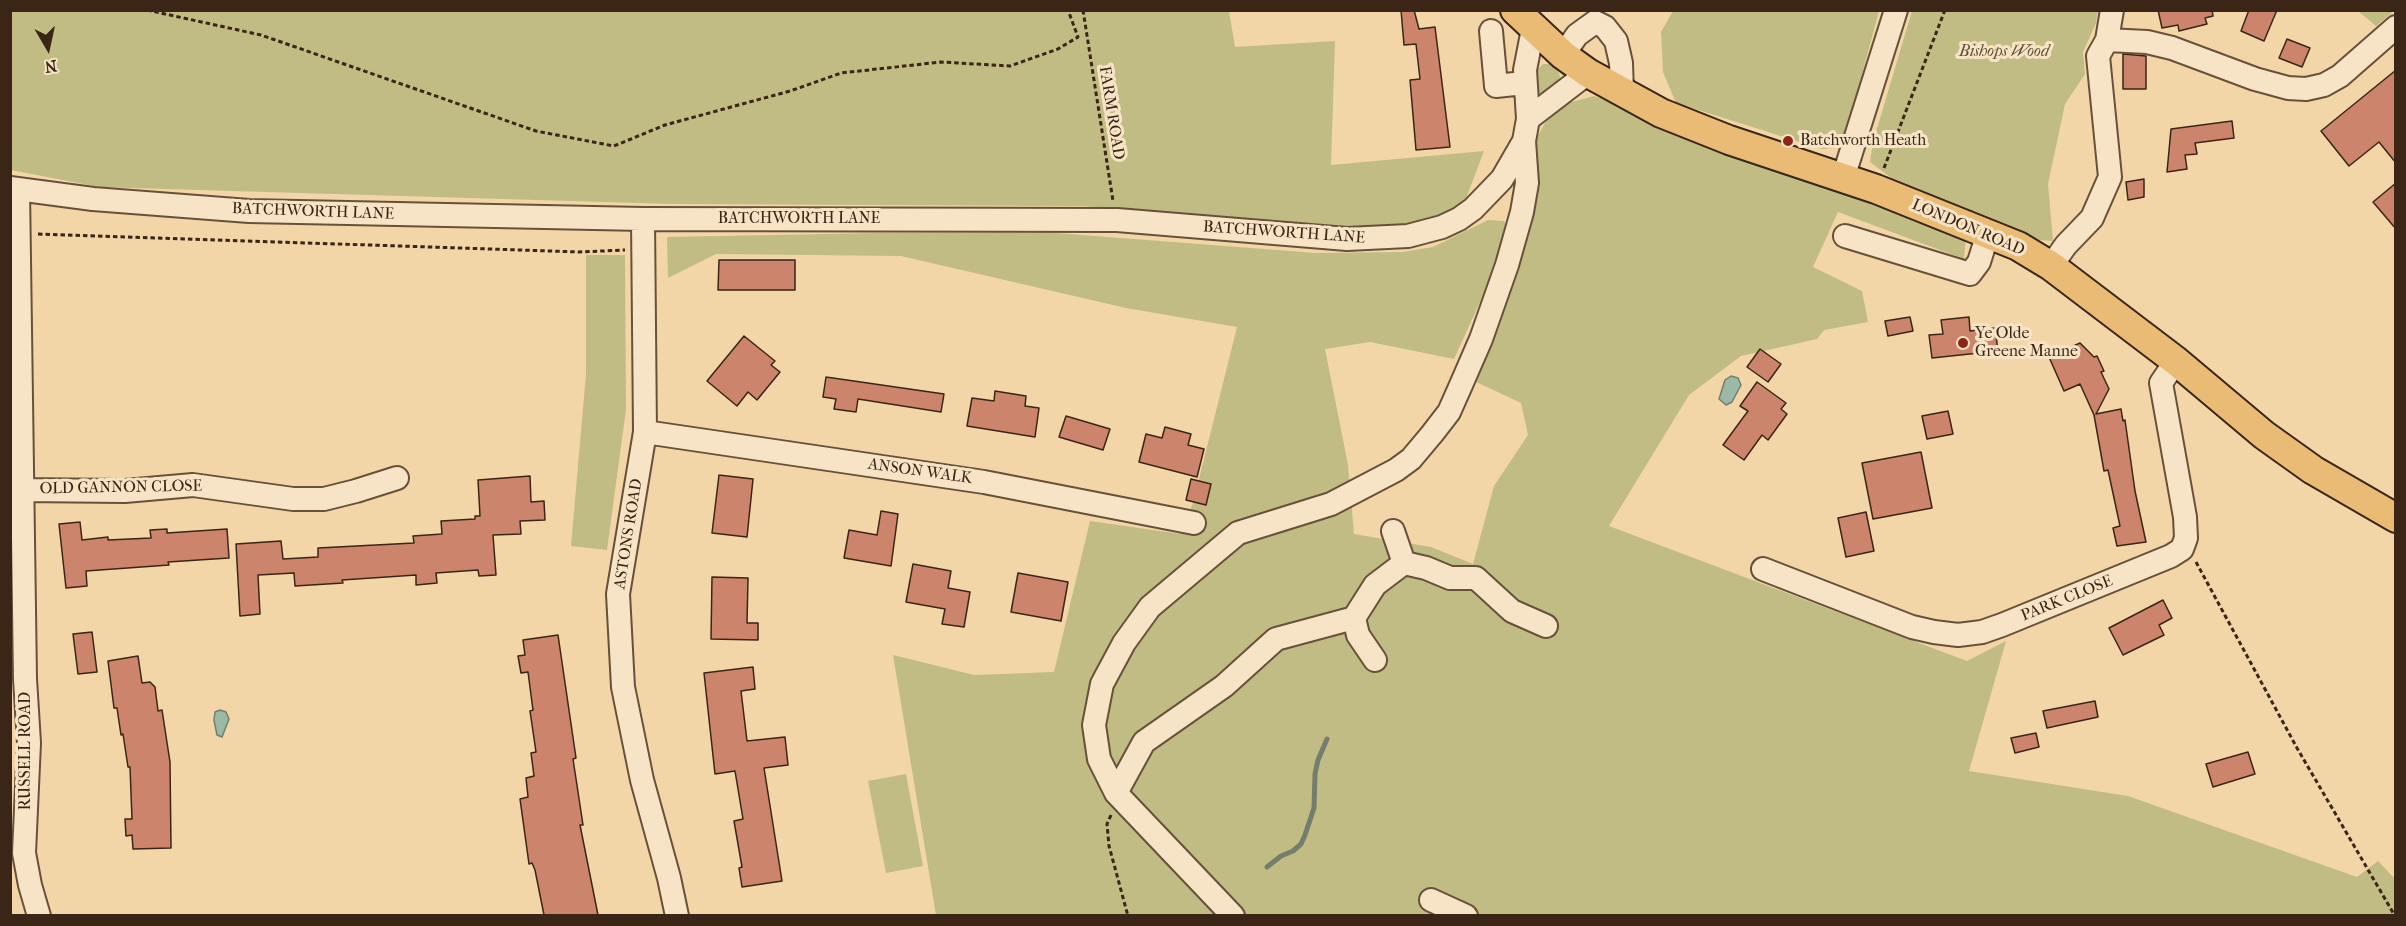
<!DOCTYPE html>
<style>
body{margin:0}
#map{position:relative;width:2406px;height:926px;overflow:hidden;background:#f2d6a8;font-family:"IM FELL French Canon",serif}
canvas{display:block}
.frame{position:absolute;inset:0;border:12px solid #3a2516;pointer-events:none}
.north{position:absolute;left:18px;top:18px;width:60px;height:60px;-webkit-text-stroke:4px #f7e4c6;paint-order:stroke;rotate:171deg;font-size:16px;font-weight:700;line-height:24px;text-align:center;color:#3a2516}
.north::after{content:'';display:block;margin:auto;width:21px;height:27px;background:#3a2516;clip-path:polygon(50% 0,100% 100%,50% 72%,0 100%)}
</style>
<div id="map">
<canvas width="2406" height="926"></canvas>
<div class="frame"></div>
<div class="north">N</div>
</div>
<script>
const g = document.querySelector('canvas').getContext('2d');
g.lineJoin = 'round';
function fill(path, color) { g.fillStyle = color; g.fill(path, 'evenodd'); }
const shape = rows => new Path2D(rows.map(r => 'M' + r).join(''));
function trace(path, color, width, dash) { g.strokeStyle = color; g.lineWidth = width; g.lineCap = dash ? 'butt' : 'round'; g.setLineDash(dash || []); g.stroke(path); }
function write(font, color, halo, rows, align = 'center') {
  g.font = font + ' "IM FELL French Canon",serif'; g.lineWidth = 6; g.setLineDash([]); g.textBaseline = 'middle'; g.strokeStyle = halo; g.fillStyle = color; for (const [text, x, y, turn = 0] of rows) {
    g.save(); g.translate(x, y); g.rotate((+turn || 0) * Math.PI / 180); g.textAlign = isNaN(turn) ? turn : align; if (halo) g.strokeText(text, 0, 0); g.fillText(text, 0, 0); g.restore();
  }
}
const green = shape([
 [10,11,1229,11,1235,47,1335,41,1331,165,1484,151,1464,204,1427,220,1401,226,1367,229,1084,206,671,204,99,187,11,170],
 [1673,11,1879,11,1845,137,1835,148,1822,149,1676,103,1663,72,1661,32],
 [1912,11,2098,11,2096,23,2083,52,2085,74,2065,104,2048,184,2053,241,2038,240,1898,183,1870,162,1873,142],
 [2358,11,2394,11,2376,26],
 [1543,64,1552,64,1556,67,1560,76,1558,83,1542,94,1538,92,1535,72],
 [1594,96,1966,236,1964,259,1838,212,1813,267,1862,291,1868,322,1824,330,1817,339,1741,356,1689,395,1609,526,1967,661,2006,641,1969,771,2128,796,2357,877,2378,861,2395,879,2395,915,936,915,893,655,974,675,1054,672,1090,521,1181,534,1193,503,1237,327,1126,308,901,256,716,254,668,278,667,237,879,233,1056,233,1316,253,1402,252,1433,247,1488,220,1504,221,1507,227,1497,265,1454,359,1370,342,1325,349,1348,465,1354,534,1431,547,1473,564,1494,486,1528,435,1521,403,1472,380,1534,143,1545,123,1555,112,1568,103],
 [586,255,625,255,626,409,607,550,571,546,586,374],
 [906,774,923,866,886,873,868,781]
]);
const water = shape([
 [1731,376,1738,378,1741,385,1732,402,1726,405,1719,399,1725,380,1731,376],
 [220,710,226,712,229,719,222,737,217,735,214,720,215,712,220,710]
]);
const stream = shape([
 [1267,867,1281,856,1293,851,1301,844,1305,835,1314,808,1315,774,1318,760,1327,739]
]);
const building = shape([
 [1401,10,1414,10,1419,29,1435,27,1450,147,1416,150,1410,80,1420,79,1416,44,1404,45,1401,10],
 [2158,10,2212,10,2213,16,2205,18,2207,24,2179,31,2178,25,2162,28,2158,10],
 [2249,10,2277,10,2264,41,2241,31,2249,10],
 [2287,39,2310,48,2302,67,2279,58,2287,39],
 [2123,54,2146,56,2146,89,2123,89,2123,54],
 [2396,70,2396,163,2379,142,2349,166,2321,131,2396,70],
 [2232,121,2234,138,2195,143,2197,154,2185,155,2187,169,2167,172,2171,129,2232,121],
 [2144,179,2144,197,2128,200,2126,182,2144,179],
 [2396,183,2396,229,2373,202,2396,183],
 [719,260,795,260,795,290,718,290,719,260],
 [1910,317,1913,331,1888,336,1885,321,1910,317],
 [1969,317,1970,331,1995,328,1998,351,1932,358,1929,335,1943,334,1941,320,1969,317],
 [744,336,775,361,771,365,780,372,757,400,748,392,737,406,707,381,744,336],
 [2080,343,2094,357,2097,356,2104,371,2101,372,2109,389,2096,414,2121,409,2123,421,2125,420,2135,491,2146,542,2117,546,2113,528,2120,526,2108,470,2104,471,2094,415,2080,384,2064,391,2049,357,2080,343],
 [1760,349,1781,364,1768,382,1747,367,1760,349],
 [826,377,944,394,941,412,858,399,856,412,834,409,836,399,823,397,826,377],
 [1757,382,1786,403,1781,409,1787,414,1768,440,1762,435,1744,460,1723,445,1748,411,1740,406,1757,382],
 [995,391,1026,396,1025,406,1039,408,1035,437,967,426,972,398,994,401,995,391],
 [1948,411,1953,434,1927,439,1922,416,1948,411],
 [1066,416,1110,429,1103,450,1059,437,1066,416],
 [1165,427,1191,434,1188,445,1204,449,1197,477,1139,462,1146,434,1162,438,1165,427],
 [1921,452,1932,508,1873,519,1862,463,1921,452],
 [719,475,753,479,747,537,712,533,719,475],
 [530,476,531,502,544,501,545,520,520,521,521,534,493,535,496,575,479,576,478,570,436,573,437,583,416,585,416,575,342,580,343,583,295,586,294,573,258,575,260,614,240,616,236,544,281,541,283,559,318,557,318,548,414,543,413,536,442,534,441,521,475,519,475,516,480,516,478,480,530,476],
 [1191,479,1211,484,1206,505,1186,500,1191,479],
 [881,511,898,514,891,566,844,558,849,530,877,535,881,511],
 [1866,512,1874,551,1846,557,1838,518,1866,512],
 [80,522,82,540,108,537,108,540,151,538,150,530,167,529,167,533,227,529,229,558,168,562,169,565,86,571,87,586,66,588,59,524,80,522],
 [913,564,951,571,948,588,970,592,964,627,942,624,945,609,906,602,913,564],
 [1018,573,1068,582,1061,621,1011,612,1018,573],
 [712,577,748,578,747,623,758,623,758,640,711,639,712,577],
 [2163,600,2172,618,2159,625,2164,635,2123,655,2109,628,2163,600],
 [92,632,97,672,78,674,73,634,92,632],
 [558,635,576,758,573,759,583,825,580,825,598,915,544,915,535,870,532,863,529,864,520,799,528,797,526,778,534,776,531,753,536,752,530,711,533,710,528,672,521,673,518,656,525,655,523,640,558,635],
 [138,656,142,683,150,682,155,687,158,711,162,710,170,762,171,848,133,849,132,835,126,836,125,819,132,819,130,767,128,767,123,734,121,735,117,708,114,708,108,661,138,656],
 [753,667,755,689,741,691,747,741,785,737,788,765,764,768,782,881,742,887,739,868,742,867,734,821,743,819,735,771,715,774,704,673,753,667],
 [2095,701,2098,717,2047,728,2043,711,2095,701],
 [2036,733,2039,747,2015,753,2011,738,2036,733],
 [2248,752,2255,774,2213,787,2206,764,2248,752]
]);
const path = shape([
 [147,10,261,35,536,131,614,146,665,125,790,91,841,73,941,62,1010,66,1058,49,1078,37,1068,10],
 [1083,10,1113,201],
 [1884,168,1945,10],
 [38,234,579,252,625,250],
 [2196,562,2297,748,2395,916],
 [1111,815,1107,824,1109,846,1128,916]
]);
const minor = shape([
 [1491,31,1496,86,1524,83],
 [2107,40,2147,42,2172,48,2255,79,2288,88,2306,89,2324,85,2340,76,2396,27],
 [1563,55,1577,35,1595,22,1605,27,1616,41,1621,63,1622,93],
 [1528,119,1588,73],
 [1843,178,1896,10],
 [10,188,93,199,249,211,643,219,1117,220,1347,239,1408,236,1442,227,1459,219,1473,209,1502,179,1524,141,1528,119,1525,70,1533,29],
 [18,189,25,679,29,743,24,853,30,885,39,916],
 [643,219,645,432,618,594,623,687,642,780,669,878,677,916],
 [1845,236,1970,274,1979,262,1988,233],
 [2051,266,2066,245,2092,218,2110,177,2098,56,2107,40,2112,10],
 [645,432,984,482,1194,523],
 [21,490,125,491,193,485,293,499,324,499,356,491,397,478],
 [1393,531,1404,563],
 [1763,569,1912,627,1934,632,1958,635,1982,632,2002,625,2171,556,2182,549,2186,538,2185,517,2161,383,2176,361],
 [1354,618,1358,635,1375,660],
 [1116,793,1144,742,1224,686,1276,639,1354,618,1375,585,1404,563,1426,568,1450,578,1476,578,1512,611,1546,626],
 [1431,900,1466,916],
 [1233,916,1116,793,1099,759,1094,725,1102,684,1124,643,1150,607,1238,533,1331,504,1396,470,1411,459,1432,434,1449,412,1461,385,1481,339,1507,265,1522,212,1527,183,1524,141]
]);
const major = shape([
 [1515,10,1563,55,1588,73,1661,113,1729,140,1876,189,2018,246,2051,266,2176,361,2264,435,2313,470,2396,518]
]);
const markers = [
 [1788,141,6,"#8f2418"],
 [1963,343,6,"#8f2418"]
];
const parkNames = [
 ["Bishops Wood",2004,52]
];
const streetNames = [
 ["FARM ROAD",1111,113,81],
 ["BATCHWORTH LANE",313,212,2],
 ["BATCHWORTH LANE",799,219],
 ["LONDON ROAD",1968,228,23],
 ["BATCHWORTH LANE",1284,233,4],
 ["ANSON WALK",920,472,8],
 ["OLD GANNON CLOSE",121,488,-1],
 ["ASTONS ROAD",629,534,-81],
 ["PARK CLOSE",2067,599,-22],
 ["RUSSELL ROAD",26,751,-90]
];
const poiNames = [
 ["Batchworth Heath",1800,141],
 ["Ye Olde",1975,334],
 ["Greene Manne",1975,352]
];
fill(green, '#c0bc84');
fill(water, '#9bb9a7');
trace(water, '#747e6d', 1.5);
trace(stream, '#747e6d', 5);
fill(building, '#cd846c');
trace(building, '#3a2516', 1.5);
trace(minor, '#68513a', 26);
trace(major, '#3a2516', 32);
trace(path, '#3a2516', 3, [4.5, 3]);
trace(minor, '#f7e4c6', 22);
trace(major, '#e9bb74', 28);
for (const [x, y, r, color] of markers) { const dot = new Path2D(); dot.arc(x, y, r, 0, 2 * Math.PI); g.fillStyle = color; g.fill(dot); trace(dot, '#f7e4c6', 2); }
write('italic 16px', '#5c4b32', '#f7e4c6', parkNames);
write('16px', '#3a2516', '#f7e4c6', streetNames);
write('16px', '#3a2516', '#f7e4c6', poiNames, 'left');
</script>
